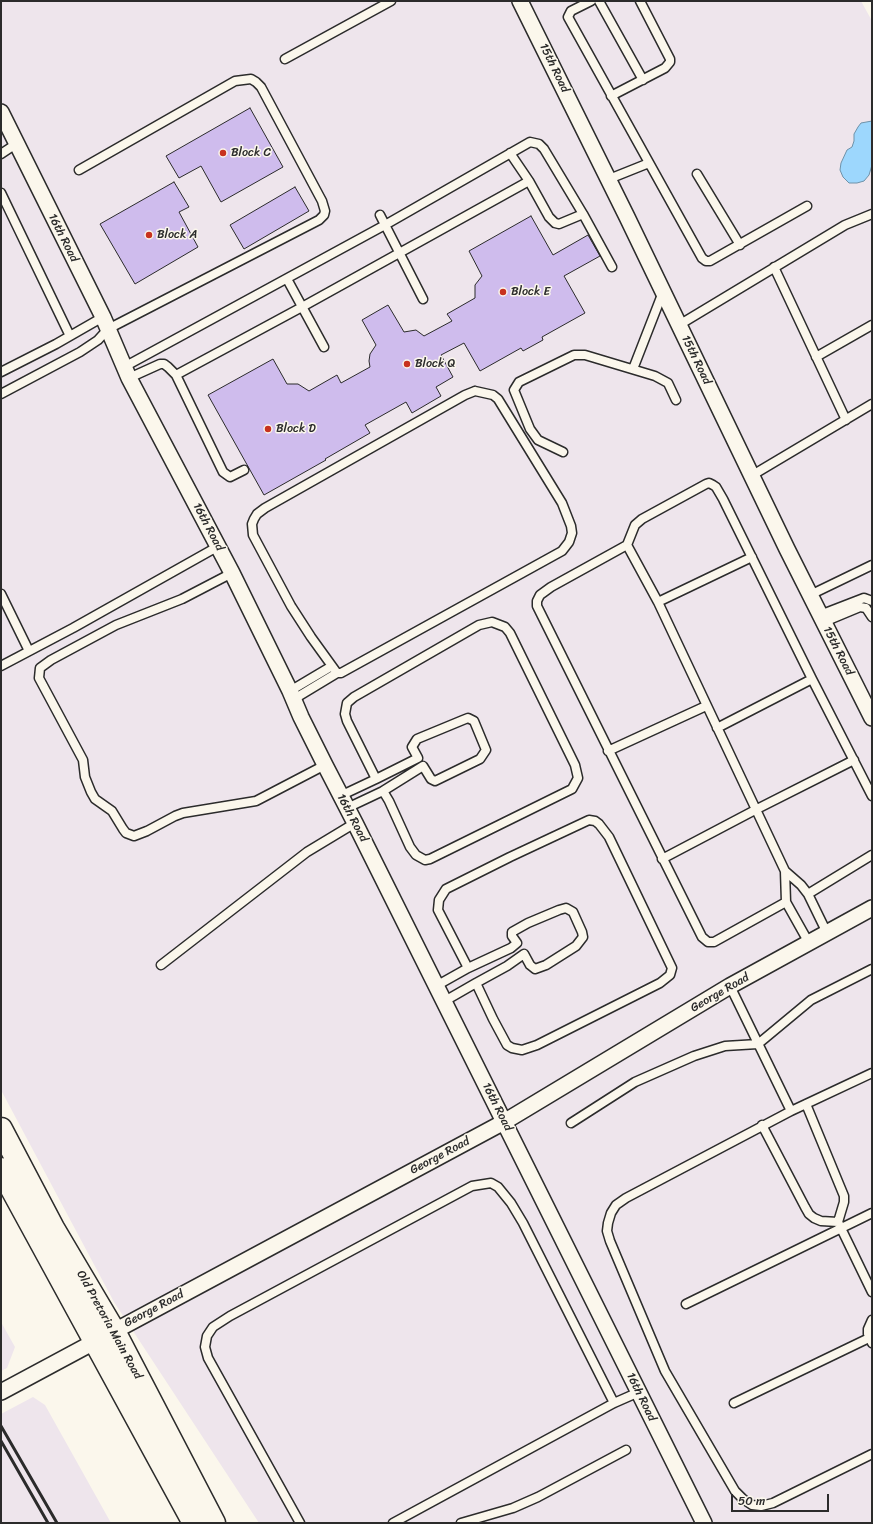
<!DOCTYPE html>
<style>
body{margin:0}
#map{position:relative;width:873px;height:1524px;overflow:hidden;background:#fbf7ec;font-family:Sriracha,sans-serif}
canvas{display:block}
.frame{position:absolute;inset:0;border:2px solid #2b2b2b;pointer-events:none}
.scale{position:absolute;left:731px;top:1494px;width:98px;height:18px;box-sizing:border-box;border:2px solid #2b2b2b;border-top:0;padding-left:5px;font-size:12px;line-height:14px;white-space:nowrap;color:#2b2b2b;-webkit-text-stroke:3px #fbf7ec;paint-order:stroke}
</style>
<div id="map">
<canvas width="873" height="1524"></canvas>
<div class="frame"></div>
<div class="scale">50 m</div>
</div>
<script>
const g = document.querySelector('canvas').getContext('2d');
g.lineJoin = 'round';
function fill(path, color) { g.fillStyle = color; g.fill(path, 'evenodd'); }
const shape = rows => new Path2D(rows.map(r => 'M' + r).join(''));
function trace(path, color, width, dash) { g.strokeStyle = color; g.lineWidth = width; g.lineCap = dash ? 'butt' : 'round'; g.setLineDash(dash || []); g.stroke(path); }
function write(font, color, halo, rows, align = 'center') {
  g.font = font + ' Sriracha,sans-serif'; g.lineWidth = 3; g.setLineDash([]); g.textBaseline = 'middle'; g.strokeStyle = halo; g.fillStyle = color; for (const [text, x, y, turn = 0] of rows) {
    g.save(); g.translate(x, y); g.rotate((+turn || 0) * Math.PI / 180); g.textAlign = isNaN(turn) ? turn : align; if (halo) g.strokeText(text, 0, 0); g.fillText(text, 0, 0); g.restore();
  }
}
const built = shape([
 [1,1,861,1,872,21,872,1523,259,1523,114,1302,1,1090],
 [1,1322,15,1347,7,1368,1,1371],
 [33,1397,45,1405,111,1523,1,1523,1,1414]
]);
const water = shape([
 [872,121,872,165,869,175,864,181,857,183,849,183,843,177,840,170,841,163,847,150,852,147,854,141,854,134,858,127,861,123,872,121]
]);
const building = shape([
 [250,108,283,167,221,202,201,166,179,178,166,156,250,108],
 [174,182,189,207,179,212,198,247,135,284,100,224,174,182],
 [295,187,309,211,244,249,230,225,295,187],
 [531,216,553,255,588,235,600,256,564,276,585,313,542,337,543,340,523,351,521,348,480,371,464,343,441,355,453,377,436,387,441,396,412,413,406,402,365,425,370,433,325,459,326,460,264,495,208,395,273,359,287,384,298,384,309,391,337,375,341,383,370,367,369,361,370,354,376,345,362,320,388,305,404,332,416,330,424,336,452,321,447,314,475,298,475,285,482,276,469,251,531,216]
]);
const lane = shape([
 [591,1,571,11,568,17,702,258,706,261,710,261,807,206],
 [599,1,643,80],
 [285,59,391,1],
 [611,96,665,68,670,62,670,59,640,1],
 [510,153,529,181,549,217,555,223,559,224,583,214],
 [1,154,16,144],
 [697,174,740,245],
 [609,179,649,163],
 [1,193,70,336],
 [380,215,423,299],
 [774,267,846,420],
 [287,279,324,347],
 [679,325,845,225,872,214],
 [816,357,872,325],
 [124,367,385,225,530,142,539,144,544,149,583,214,612,267],
 [633,369,663,292],
 [1,372,56,344,103,317],
 [176,375,302,307,529,181],
 [129,378,160,364,164,364,168,367,176,375,223,472,230,477,244,470],
 [475,391,493,395,498,399,562,503,571,526,572,533,569,542,562,551,341,673,337,673,311,637,291,606,253,535,252,524,254,519,257,514,265,508,465,395,475,391],
 [1,394,80,352,98,340,108,329,319,220,324,215,325,211,322,201,261,87,256,82,251,79,235,81,79,170],
 [563,452,538,440,530,429,514,390,519,382,574,355,585,355,655,376,668,383,676,400],
 [751,476,872,404],
 [627,545,658,602,785,871,801,885,808,894,827,933],
 [232,573,182,599,116,625,51,660,40,668,39,678,83,760,85,777,91,792,95,799,112,811,123,829,126,833,134,836,147,831,175,816,183,813,256,801,325,765],
 [1,594,29,651],
 [810,595,872,565],
 [658,602,752,557],
 [820,615,864,598,872,601],
 [824,622,860,607,866,608,872,617],
 [1,666,73,628,217,547],
 [290,691,332,666],
 [294,699,337,673],
 [717,728,812,679],
 [608,751,706,706],
 [376,779,418,758,412,747,417,739,463,720,468,718,474,721,486,750,480,759,435,781,431,779,423,766,383,791],
 [340,796,376,779,347,721,345,714,347,703,354,697,479,625,492,622,505,627,510,633,575,765,578,778,572,789,430,859,425,860,416,855,410,847,389,801,383,791,347,808],
 [662,859,757,809,854,760],
 [785,871,786,902,809,943],
 [808,894,872,855],
 [786,902,714,942,708,942,702,937,537,606,537,601,540,595,551,587,627,545,635,525,642,519,706,484,709,483,713,485,716,487,723,499,812,679,872,796],
 [161,965,307,852,355,823],
 [468,968,511,948,517,943,512,936,512,932,528,923,559,910,566,908,573,912,582,932,583,937,576,946,546,965,535,969,530,965,524,954,507,966,476,983],
 [436,986,468,968,438,910,439,900,446,889,510,857,589,820,595,821,599,824,609,837,672,968,670,975,660,983,537,1045,522,1050,512,1048,507,1045,493,1019,476,983,443,1002],
 [730,986,791,1111,626,1198,616,1205,611,1213,608,1223,607,1231,610,1241,665,1371,735,1491,743,1499,752,1505,761,1506,773,1503,872,1454],
 [806,1104,844,1196,844,1202,838,1222,872,1292],
 [791,1111,872,1073],
 [571,1123,635,1082,694,1056,725,1046,758,1044,811,1000,872,969],
 [762,1125,805,1207,809,1214,814,1218,821,1221,838,1222],
 [686,1304,872,1213],
 [872,1320,868,1329,868,1334,872,1343],
 [734,1403,869,1338],
 [300,1523,208,1358,205,1347,207,1336,213,1327,230,1316,472,1186,491,1183,498,1187,511,1203,523,1223,614,1403],
 [393,1523,614,1403,639,1392],
 [461,1523,513,1508,538,1497,626,1450]
]);
const street = shape([
 [520,1,627,217,787,549,872,718],
 [1,112,103,317,129,378,232,573,290,691,301,717,325,765,355,823,704,1523],
 [1,1392,504,1122,730,986,872,908]
]);
const secondary = shape([
 [1,1129,53,1228,114,1331,214,1523],
 [1,1169,194,1523]
]);
const rail = shape([
 [1,1426,57,1523],
 [1,1441,48,1523]
]);
const markers = [
 [223,153,4,"#c8321e"],
 [149,235,4,"#c8321e"],
 [503,292,4,"#c8321e"],
 [407,364,4,"#c8321e"],
 [268,429,4,"#c8321e"]
];
const streetNames = [
 ["15th Road",554,68,64],
 ["16th Road",63,238,63],
 ["15th Road",696,360,64],
 ["16th Road",208,527,62],
 ["15th Road",838,651,63],
 ["16th Road",352,818,62],
 ["George Road",720,993,-30],
 ["16th Road",497,1107,63],
 ["George Road",440,1156,-28],
 ["George Road",154,1309,-28],
 ["Old Pretoria Main Road",109,1325,61],
 ["16th Road",641,1397,64]
];
const poiNames = [
 ["Block C",231,153],
 ["Block A",157,235],
 ["Block E",511,292],
 ["Block Q",415,364],
 ["Block D",276,429]
];
fill(built, '#eee5ec');
fill(water, '#9dd7fd');
trace(water, '#6f92a9', 1);
fill(building, '#cfbced');
trace(building, '#2b2b2b', 1);
trace(lane, '#2b2b2b', 11);
trace(street, '#2b2b2b', 18);
trace(secondary, '#2b2b2b', 25);
trace(lane, '#fbf7ec', 8);
trace(street, '#fbf7ec', 15);
trace(secondary, '#fbf7ec', 22);
trace(rail, '#2b2b2b', 3);
for (const [x, y, r, color] of markers) { const dot = new Path2D(); dot.arc(x, y, r, 0, 2 * Math.PI); g.fillStyle = color; g.fill(dot); trace(dot, '#fbf7ec', 1.5); }
write('12px', '#2b2b2b', '#fbf7ec', streetNames);
write('12px', '#2b2b2b', '#fbf7ec', poiNames, 'left');
</script>
